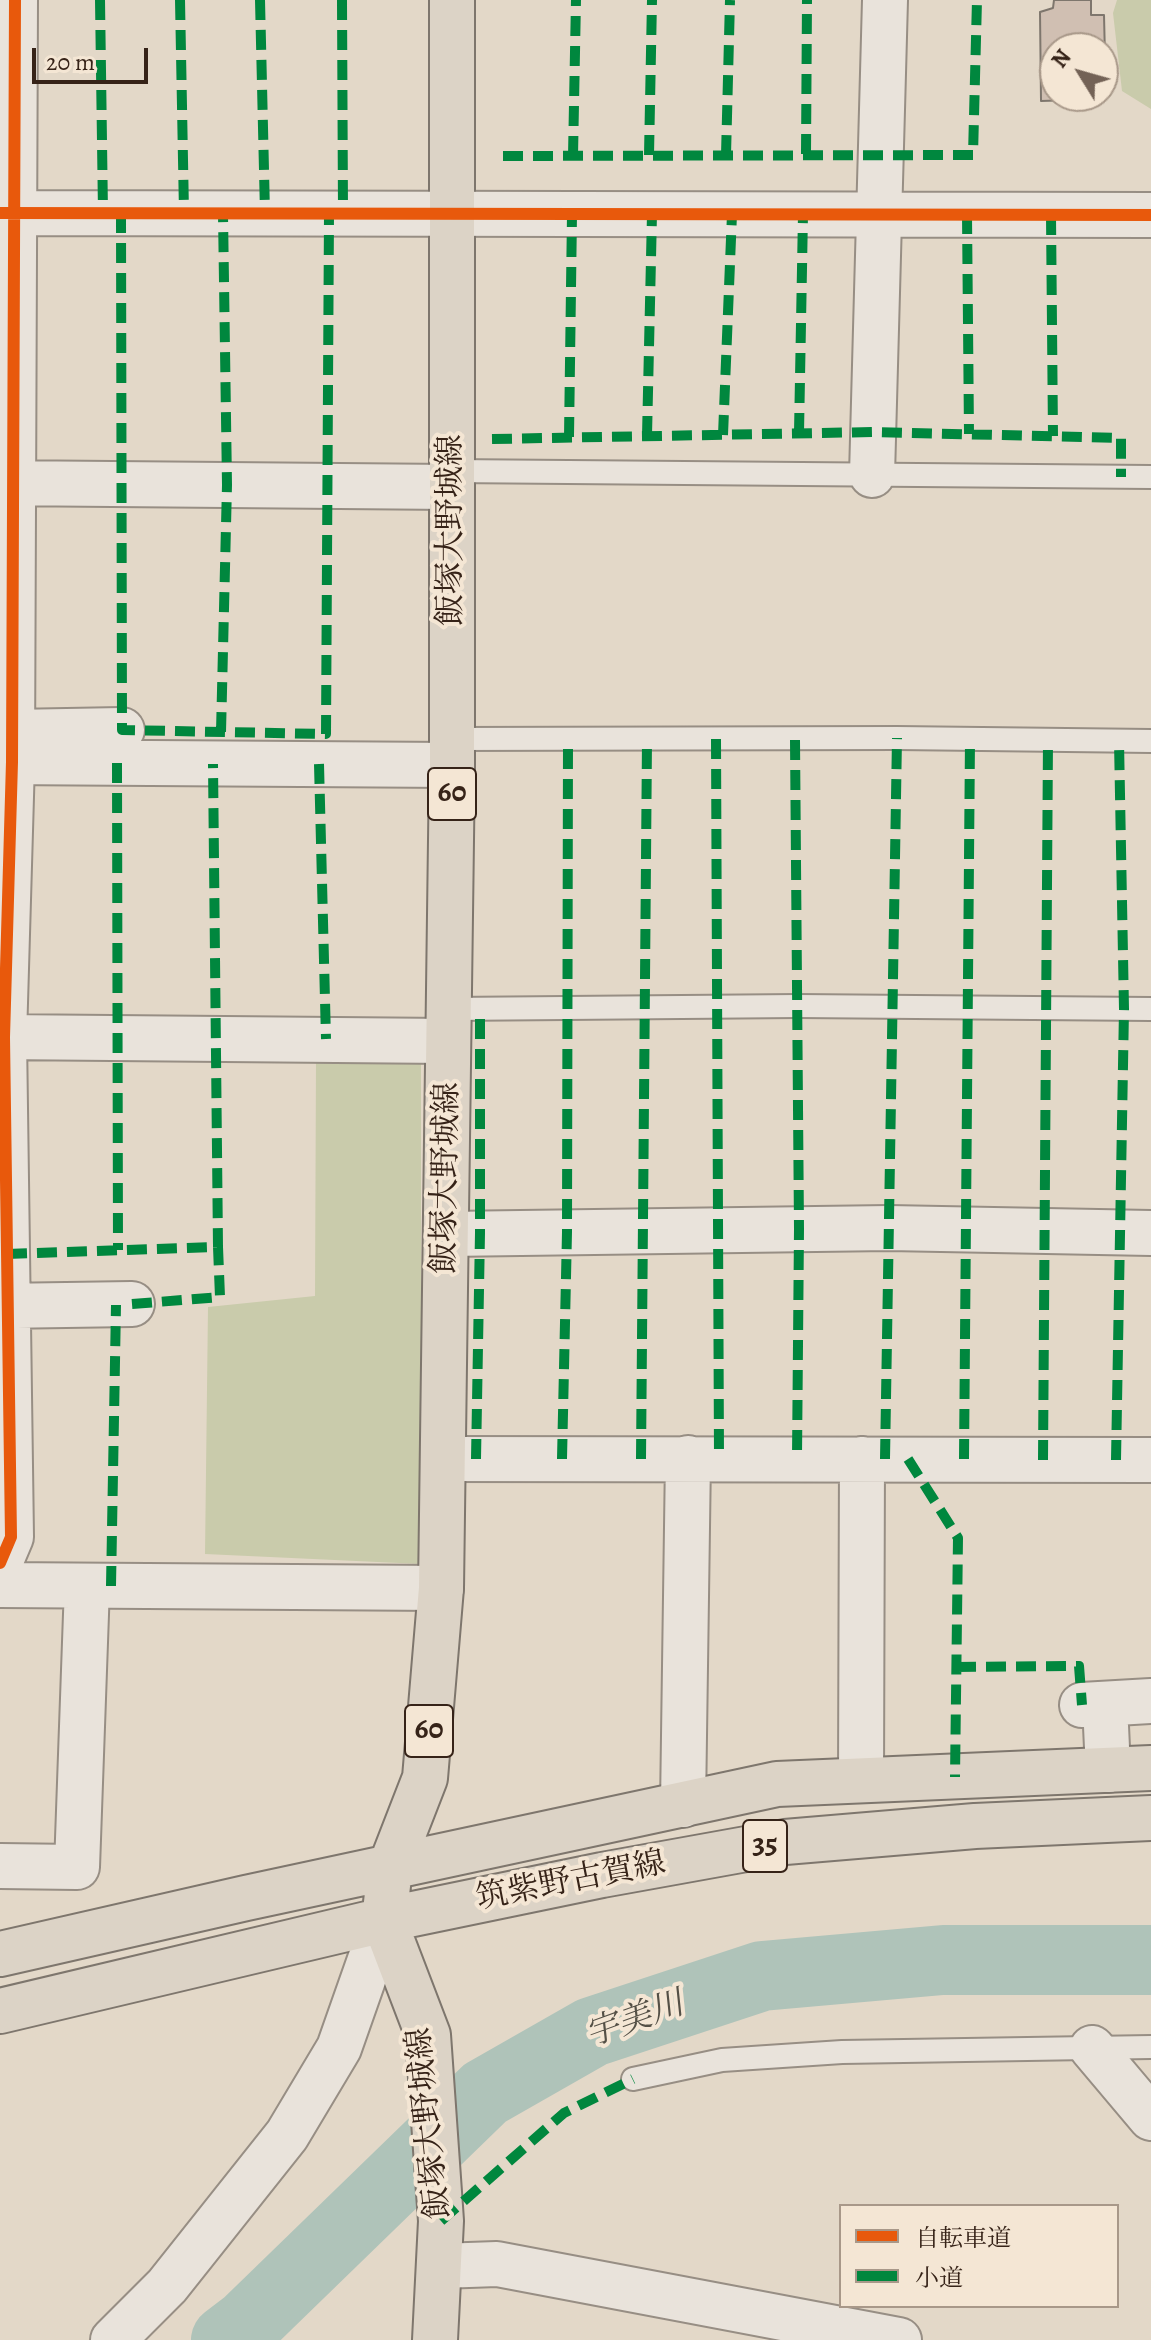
<!DOCTYPE html>
<meta charset="utf-8">
<style>
body{margin:0}
#map{position:relative;width:1151px;height:2340px;overflow:hidden;background:#e3d8c8;font-family:Alegreya,"Noto Serif JP",serif}
canvas{display:block}
.legend{position:absolute;left:839px;top:2204px;width:280px;height:104px;box-sizing:border-box;background:#f4e6d4;border:2px solid #a89889;margin:0;padding:10px 14px;list-style:none;font-size:24px;color:#362318}
.legend li{display:flex;align-items:center;gap:16px;height:40px}
.legend b{width:40px;border:2px solid #a89889}
.north{position:absolute;left:1039px;top:32px;width:80px;height:80px;box-sizing:border-box;background:#f4e6d4;border:2px solid #a89889;border-radius:50%;rotate:307deg;font-size:22px;font-weight:700;line-height:32px;text-align:center;color:#362318}
.north::after{content:'';display:block;margin:auto;width:28px;height:36px;background:#736256;clip-path:polygon(50% 0,100% 100%,50% 72%,0 100%)}
.scale{position:absolute;left:32px;top:48px;width:116px;height:36px;box-sizing:border-box;border:4px solid #362318;border-top:0;padding-left:10px;font-size:24px;line-height:28px;white-space:nowrap;color:#362318;-webkit-text-stroke:6px #f4e6d4;paint-order:stroke}
</style>
<div id="map">
<canvas width="1151" height="2340"></canvas>
<ul class="legend">
<li><b style="height:10px;background:#e8590c"></b>自転車道</li>
<li><b style="height:10px;background:#00873e"></b>小道</li>
</ul>
<div class="north">N</div>
<div class="scale">20 m</div>
</div>
<script>
const g = document.querySelector('canvas').getContext('2d');
g.lineJoin = 'round';
function fill(path, color) { g.fillStyle = color; g.fill(path, 'evenodd'); }
const shape = rows => new Path2D(rows.map(r => 'M' + r).join(''));
function trace(path, color, width, dash) { g.strokeStyle = color; g.lineWidth = width; g.lineCap = dash ? 'butt' : 'round'; g.setLineDash(dash || []); g.stroke(path); }
function write(font, color, halo, rows, align = 'center') {
  g.font = font + ' Alegreya,"Noto Serif JP",serif'; g.lineWidth = 8; g.setLineDash([]); g.textBaseline = 'middle'; g.strokeStyle = halo; g.fillStyle = color; for (const [text, x, y, turn = 0] of rows) {
    g.save(); g.translate(x, y); g.rotate((+turn || 0) * Math.PI / 180); g.textAlign = isNaN(turn) ? turn : align; if (halo) g.strokeText(text, 0, 0); g.fillText(text, 0, 0); g.restore();
  }
}
const green = shape([
 [1117,0,1151,0,1151,109,1122,91,1113,13],
 [316,1061,421,1064,421,1564,205,1554,208,1307,315,1296]
]);
const river = shape([
 [226,2340,247,2324,485,2093,592,2032,762,1976,943,1960,1151,1960]
]);
const building = shape([
 [1054,0,1091,0,1091,15,1104,15,1106,99,1041,101,1040,12,1053,8,1054,0],
 [1055,48,1103,48,1103,96,1055,96,1055,48]
]);
const service = shape([
 [451,471,1151,477],
 [452,739,897,738,1151,741],
 [449,1009,798,1006,1151,1009],
 [633,2079,722,2060,842,2052,1151,2047]
]);
const minor = shape([
 [0,213,1151,215],
 [872,475,885,0],
 [0,483,452,487],
 [12,732,122,730],
 [0,762,452,765],
 [0,1037,448,1041],
 [447,1234,889,1228,1151,1233],
 [0,1306,132,1304],
 [443,1459,1151,1460],
 [0,1563,11,1537,4,1037,12,762,15,0],
 [0,1585,441,1588],
 [1105,1704,1108,1770],
 [1082,1705,1151,1701],
 [861,1780,862,1459],
 [683,1805,688,1458],
 [0,1866,77,1867,87,1586],
 [1092,2048,1151,2118],
 [440,2266,497,2264,899,2340]
]);
const tertiary = shape([
 [113,2340,167,2286,287,2135,339,2048,384,1920]
]);
const primary = shape([
 [0,1954,246,1898,777,1784,1151,1768],
 [0,2011,384,1920,602,1875,785,1842,975,1826,1151,1818],
 [435,2340,441,2221,428,2035,384,1920,390,1868,425,1778,441,1588,452,765,452,0]
]);
const quiet = shape([
 [100,0,103,213],
 [180,0,184,213],
 [260,0,265,213],
 [342,0,343,214],
 [806,154,807,0],
 [649,155,652,0],
 [726,155,730,0],
 [503,156,973,155,977,0],
 [573,156,576,0],
 [121,213,122,730,326,734,329,214],
 [967,214,969,434],
 [1051,215,1053,436],
 [799,433,803,214],
 [723,435,732,214],
 [647,436,652,214],
 [569,437,572,214],
 [492,439,874,432,1121,438,1121,477],
 [221,732,227,485,223,214],
 [716,739,719,1458],
 [795,740,799,1229,797,1458],
 [117,763,118,1250],
 [319,764,326,1039],
 [7,1254,218,1247,213,764],
 [132,1304,220,1297,218,1247],
 [476,1459,480,1233,480,1009],
 [562,1459,567,1232,568,740],
 [641,1459,647,740],
 [885,1459,897,738],
 [908,1459,958,1538,955,1777],
 [964,1459,970,739],
 [1043,1460,1048,740],
 [1116,1460,1124,1009,1119,741],
 [111,1586,116,1305],
 [956,1667,1079,1666,1082,1705],
 [441,2221,564,2113,633,2079]
]);
const cycleway = shape([
 [0,213,1151,215],
 [0,1563,11,1537,4,1037,12,762,15,0]
]);
const shields = [
 [452,794,48],
 [429,1731,48],
 [765,1846,44]
];
const shieldNames = [
 ["60",452,794],
 ["60",429,1731],
 ["35",765,1846]
];
const streetNames = [
 ["飯塚大野城線",452,530,-90],
 ["飯塚大野城線",447,1178,-89],
 ["筑紫野古賀線",571,1882,-11],
 ["飯塚大野城線",430,2123,-96]
];
const waterNames = [
 ["宇美川",635,2021,-20]
];
fill(green, '#c9cbab');
trace(river, '#afc3b9', 70);
fill(building, '#d0bfb2');
trace(building, '#7e766d', 2);
trace(service, '#978e84', 26);
trace(minor, '#978e84', 48);
trace(tertiary, '#978e84', 48);
trace(primary, '#7e766d', 48);
trace(service, '#e9e3db', 22);
trace(minor, '#e9e3db', 44);
trace(tertiary, '#e9e3db', 44);
trace(primary, '#dcd3c6', 44);
trace(quiet, '#00873e', 10, [20, 10]);
trace(cycleway, '#e8590c', 12);
for (const [x, y, w] of shields) { const box = new Path2D(); box.roundRect(x - w / 2, y - 26, w, 52, 6); g.fillStyle = '#f4e6d4'; g.fill(box); trace(box, '#362318', 2); }
write('bold 30px', '#362318', null, shieldNames);
write('32px', '#362318', '#f4e6d4', streetNames);
write('italic 34px', '#545046', '#f4e6d4', waterNames);
</script>
